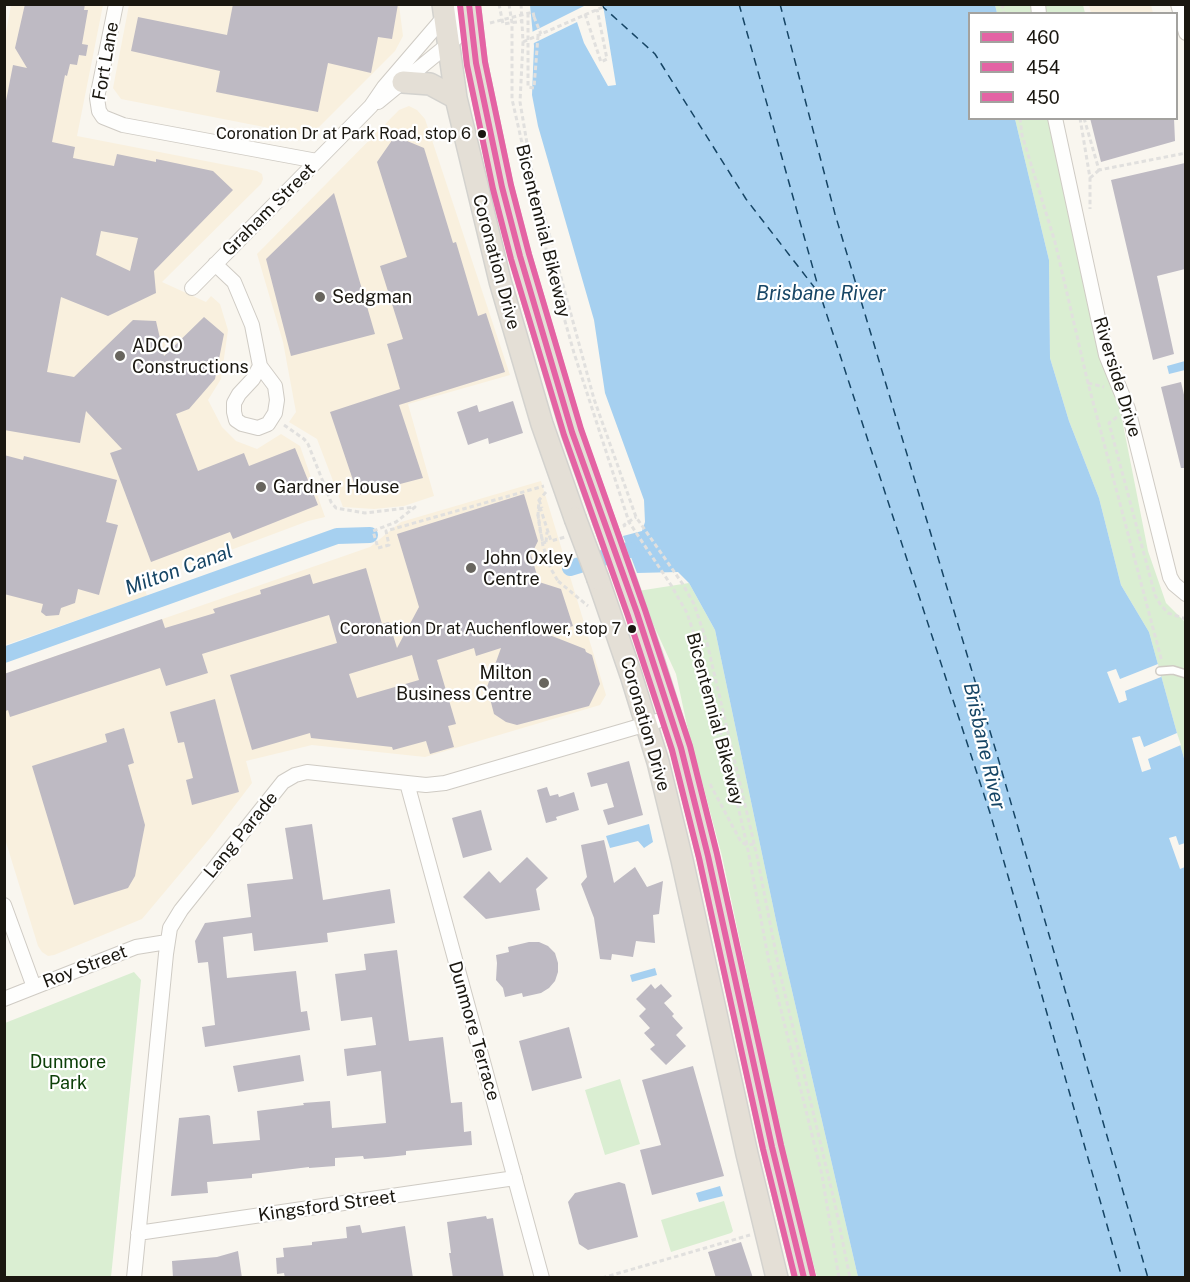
<!DOCTYPE html>
<style>
body{margin:0}
#map{position:relative;width:1190px;height:1282px;overflow:hidden;background:#f9f6ef;font-family:"Public Sans",sans-serif}
canvas{display:block}
.frame{position:absolute;inset:0;border:6px solid #1a1710;pointer-events:none}
.legend{position:absolute;left:968px;top:12px;width:210px;height:108px;box-sizing:border-box;background:#fff;border:2px solid #a3a29f;margin:0;padding:8px 10px;list-style:none;font-size:18px;color:#1a1710}
.legend li{display:flex;align-items:center;gap:12px;height:30px}
.legend b{width:30px;border:2px solid #a3a29f}
</style>
<div id="map">
<canvas width="1190" height="1282"></canvas>
<div class="frame"></div>
<ul class="legend">
<li><b style="height:8px;background:#e463a4"></b>460</li>
<li><b style="height:8px;background:#e463a4"></b>454</li>
<li><b style="height:8px;background:#e463a4"></b>450</li>
</ul>
</div>
<script>
const g = document.querySelector('canvas').getContext('2d');
g.lineJoin = 'round';
function fill(path, color) { g.fillStyle = color; g.fill(path, 'evenodd'); }
const shape = rows => new Path2D(rows.map(r => 'M' + r).join(''));
function trace(path, color, width, dash) { g.strokeStyle = color; g.lineWidth = width; g.lineCap = dash ? 'butt' : 'round'; g.setLineDash(dash || []); g.stroke(path); }
function write(font, color, halo, rows, align = 'center') {
  g.font = font + ' "Public Sans",sans-serif'; g.lineWidth = 4.5; g.setLineDash([]); g.textBaseline = 'middle'; g.strokeStyle = halo; g.fillStyle = color; for (const [text, x, y, turn = 0] of rows) {
    g.save(); g.translate(x, y); g.rotate((+turn || 0) * Math.PI / 180); g.textAlign = isNaN(turn) ? turn : align; if (halo) g.strokeText(text, 0, 0); g.fillText(text, 0, 0); g.restore();
  }
}
const built = shape([
 [11,5,103,5,77,136,257,171,262,174,263,179,261,184,162,282,206,302,211,296,220,304,228,330,221,379,208,400,222,427,236,441,257,449,281,434,300,446,325,517,308,521,143,583,147,596,5,645,5,38],
 [129,5,399,5,403,36,395,51,310,136,121,99,113,88],
 [1089,5,1151,5,1153,13,1091,13],
 [409,106,417,110,425,119,510,375,408,404,434,496,404,506,374,509,343,507,317,439,289,422,296,412,283,342,257,254,399,110],
 [541,481,606,695,600,705,425,757,312,745,246,761,252,783,210,838,142,919,54,955,48,956,42,952,38,946,5,839,4,674,370,547,401,522]
]);
const green = shape([
 [995,5,1083,5,1085,13,997,13],
 [1015,119,1063,119,1148,551,1166,603,1185,622,1185,762,1149,632,1121,585,1099,498,1069,421,1050,358,1049,260],
 [689,583,715,630,778,930,858,1277,817,1277,792,1188,722,856,688,730,676,674,638,591],
 [134,972,141,980,111,1277,5,1277,5,1023],
 [620,1079,640,1144,605,1155,585,1090],
 [724,1201,733,1231,731,1233,671,1252,661,1220]
]);
const water = shape([
 [530,5,995,5,997,13,970,14,970,118,1015,119,1049,260,1050,358,1069,421,1099,498,1121,585,1149,632,1185,762,1185,1277,858,1277,778,930,715,630,689,583,678,572,637,573,623,536,642,531,645,522,644,500,605,393,594,320,538,126,532,95,534,46],
 [1185,361,1185,370,1169,374,1167,366],
 [649,824,653,842,644,848,638,841,610,848,606,836],
 [655,968,657,975,632,982,630,975],
 [720,1186,723,1196,699,1202,696,1193]
]);
const pier = shape([
 [588,4,603,5,616,85,608,86,584,43,577,22,532,44,532,32],
 [1158,664,1161,677,1125,691,1127,700,1119,703,1107,672,1116,669,1120,679],
 [1177,733,1181,745,1148,759,1151,769,1142,772,1132,738,1140,736,1144,747],
 [1176,836,1179,845,1185,843,1185,867,1180,869,1169,838]
]);
const canal = shape([
 [570,568,629,550],
 [4,655,337,536,370,535]
]);
const ferry = shape([
 [603,4,603,7,655,54,746,199,821,296],
 [739,4,821,297,991,816,1122,1278],
 [780,4,835,214,998,758,1148,1278]
]);
const building = shape([
 [25,4,85,4,84,10,88,10,82,44,88,45,86,56,79,55,77,65,70,64,67,76,65,75,52,142,75,147,73,158,114,166,117,154,156,162,156,159,213,171,233,190,154,271,156,293,108,316,61,297,47,372,74,377,133,320,156,321,164,356,204,317,224,334,215,379,189,409,176,414,198,471,244,453,249,466,295,448,318,505,233,539,230,532,151,562,110,453,122,449,86,411,80,443,4,430,4,111,13,65,27,68,15,48],
 [101,231,138,238,130,271,96,255],
 [233,4,398,4,392,39,378,37,371,73,328,63,318,112,216,92,220,71,131,51,138,17,227,35],
 [1090,118,1174,118,1175,141,1101,162],
 [395,136,424,148,453,243,456,242,478,316,486,313,505,372,399,405,423,478,358,495,330,412,400,389,387,344,403,339,380,266,407,257,377,162],
 [1185,163,1185,269,1157,276,1174,354,1153,360,1111,180],
 [334,193,375,334,291,356,266,259],
 [1181,382,1185,399,1185,468,1181,468,1161,387],
 [513,401,523,433,489,444,488,438,468,445,457,412,477,405,479,412],
 [4,455,23,460,24,456,117,480,106,522,118,525,99,595,78,589,75,603,61,608,59,615,46,616,41,612,43,604,4,594],
 [524,494,538,541,531,555,539,582,561,589,573,626,547,634,585,649,586,652,592,655,600,684,589,706,517,725,506,722,494,714,487,687,501,648,476,656,474,648,437,660,456,724,448,726,454,747,430,754,426,741,393,750,392,747,311,738,310,733,252,750,230,675,337,643,329,615,202,654,208,673,166,686,160,668,10,717,8,710,4,712,4,674,162,619,165,628,215,613,213,609,261,594,260,590,310,574,313,584,366,568,382,624,389,622,397,648,419,607,397,534],
 [412,655,419,680,357,698,349,674],
 [215,699,239,792,192,805,186,780,193,778,184,742,178,743,170,712],
 [124,728,134,763,128,765,145,825,135,876,128,888,74,905,32,766,107,742,105,734],
 [629,761,643,815,608,825,603,810,614,807,607,783,591,787,587,773],
 [547,787,550,796,558,794,559,797,574,792,579,810,556,817,557,820,546,823,537,790],
 [481,810,492,850,463,858,452,818],
 [312,824,323,900,390,889,395,923,327,933,328,942,254,951,252,933,223,937,227,978,296,971,301,1012,307,1011,310,1030,205,1047,202,1027,215,1025,208,962,198,963,195,941,205,923,251,917,247,884,293,879,285,828],
 [604,840,614,883,635,867,647,887,663,881,659,914,653,915,655,943,636,941,633,957,612,954,611,960,600,959,594,918,581,884,587,877,581,845],
 [527,857,548,878,536,889,540,910,486,919,463,897,489,871,500,883],
 [529,942,539,942,548,946,555,953,558,963,558,972,555,981,549,988,541,993,523,997,522,993,505,997,503,988,496,980,497,963,496,955,509,952,508,947],
 [397,950,409,1041,443,1037,451,1103,462,1102,464,1132,471,1131,472,1145,406,1151,406,1155,388,1157,364,1159,363,1156,335,1158,335,1166,309,1168,309,1167,252,1174,252,1178,207,1182,208,1193,171,1196,179,1118,208,1115,210,1116,213,1144,260,1140,257,1111,304,1105,303,1103,330,1101,332,1128,386,1123,381,1071,347,1076,344,1049,376,1045,372,1017,341,1021,335,974,366,970,364,954],
 [651,984,655,989,661,984,672,996,664,1003,674,1014,672,1016,683,1028,676,1035,686,1046,666,1065,650,1049,655,1045,644,1033,650,1028,639,1016,646,1009,636,999],
 [569,1027,582,1078,532,1091,519,1041],
 [300,1055,304,1081,238,1092,233,1066],
 [693,1066,724,1176,652,1195,640,1150,661,1145,642,1080],
 [619,1182,625,1184,638,1237,588,1250,579,1244,568,1202,575,1193],
 [486,1216,487,1219,493,1218,504,1278,453,1278,449,1253,451,1253,447,1222],
 [360,1225,362,1233,405,1226,413,1278,285,1278,284,1273,277,1274,276,1258,284,1257,283,1248,312,1245,312,1242,347,1238,346,1227],
 [741,1242,753,1278,716,1278,708,1252],
 [238,1251,242,1278,173,1278,172,1261,217,1257]
]);
const path = shape([
 [499,4,503,24,523,21],
 [509,4,512,23,512,99,552,275,574,353,629,522,671,585,687,613,706,670,747,845,769,962,822,1175,839,1278],
 [521,4,523,42,520,102,531,167,594,399,636,517,682,583,694,604,707,643,757,856,779,969,835,1204,850,1278],
 [1002,4,1004,14],
 [585,14,601,62,607,59,597,9],
 [534,17,541,34],
 [523,42,603,7],
 [528,66,528,87,534,88,538,36],
 [1020,118,1022,135,1055,242,1088,383,1162,662],
 [1080,118,1090,178,1090,209],
 [1084,118,1099,170,1186,153],
 [1090,178,1099,170],
 [1088,383,1104,387],
 [1117,417,1109,423,1155,595,1160,604,1168,613,1186,619],
 [284,425,304,439,308,444,331,502,336,508,365,513,415,507,396,522,373,531,378,548,389,545,386,531,544,486],
 [539,500,542,508],
 [540,507,551,541,565,537],
 [540,507,538,515,540,530,543,543,546,542],
 [625,527,624,525,636,517],
 [546,542,547,532],
 [558,581,588,606],
 [710,784,741,842,747,845,754,844],
 [602,1278,750,1235]
]);
const service = shape([
 [1160,671,1173,670,1186,674]
]);
const minor = shape([
 [116,4,97,98,99,111,103,117,123,125,317,161],
 [1038,4,1039,14],
 [1178,4,1186,33],
 [378,102,456,38,460,24,459,4],
 [1055,118,1106,355,1128,409,1170,577,1174,584,1186,594],
 [215,264,234,282,252,325,260,366,275,386,277,400,275,413,268,424,258,428,242,424,236,420,234,412,234,403,239,394,253,379,260,366],
 [192,288,371,106,384,87,445,16],
 [407,783,542,1278],
 [4,905,34,987],
 [4,999,136,947,167,942],
 [138,1233,515,1178],
 [134,1278,166,954,170,928,181,910,283,782,295,775,307,772,407,783,426,785,445,783,671,717]
]);
const trunk = shape([
 [443,4,456,98,500,281,542,424,575,518],
 [469,4,476,63,502,187,520,256,572,432,603,519],
 [403,82,430,84,456,98],
 [598,579,631,675,658,762,682,860,747,1154,777,1278],
 [625,579,653,660,681,748,708,856,772,1147,804,1278]
]);
const pathBridge = shape([
 [528,13,528,66],
 [490,23,533,12,534,17],
 [546,492,539,500,538,515,543,546,551,569,558,581]
]);
const trunkBridge = shape([
 [575,518,598,579],
 [603,519,625,579]
]);
const bus1 = shape([
 [469,4,476,63,502,187,520,256,572,432,637,613,681,748,708,856,772,1147,804,1278]
]);
const bus2 = shape([
 [460,5,467,65,493,189,511,259,564,435,628,616,672,750,699,858,763,1149,795,1278]
]);
const bus3 = shape([
 [478,4,485,62,511,185,529,254,581,429,645,610,690,746,717,854,781,1145,813,1276]
]);
const markers = [
 [482,134,5,"#1a1710"],
 [320,297,6,"#68655e"],
 [120,356,6,"#68655e"],
 [261,487,6,"#68655e"],
 [471,568,6,"#68655e"],
 [632,629,5,"#1a1710"],
 [544,683,6,"#68655e"]
];
const busNames = [
 ["Coronation Dr at Park Road, stop 6",471,134],
 ["Coronation Dr at Auchenflower, stop 7",621,629]
];
const streetNames = [
 ["Fort Lane",106,61,-80],
 ["Graham Street",269,210,-45],
 ["Bicentennial Bikeway",543,231,76],
 ["Coronation Drive",496,262,75],
 ["Riverside Drive",1117,377,73],
 ["Bicentennial Bikeway",715,719,75],
 ["Coronation Drive",645,724,74],
 ["Lang Parade",241,835,-51],
 ["Roy Street",85,967,-21],
 ["Dunmore Terrace",474,1031,74],
 ["Kingsford Street",327,1206,-8]
];
const poiNames = [
 ["Sedgman",332,297],
 ["ADCO",132,346],
 ["Constructions",132,367],
 ["Gardner House",273,487],
 ["John Oxley",483,558],
 ["Centre",483,579],
 ["Milton",532,673,"right"],
 ["Business Centre",532,694,"right"]
];
const parkNames = [
 ["Dunmore",68,1062],
 ["Park",68,1083]
];
const waterNames = [
 ["Brisbane River",821,294],
 ["Milton Canal",179,570,-20],
 ["Brisbane River",984,746,77]
];
fill(built, '#f9f0de');
fill(green, '#daeed2');
fill(water, '#a6d0f0');
fill(pier, '#f9f6ef');
trace(canal, '#a6d0f0', 16);
trace(ferry, '#164565', 1.5, [8, 6]);
fill(building, '#bebac3');
trace(service, '#cfcbc4', 10);
trace(minor, '#cfcbc4', 16);
trace(trunk, '#d3d2ce', 24);
trace(path, '#e1e0de', 3, [4.5, 3]);
trace(service, '#fefefd', 7);
trace(minor, '#fefefd', 14);
trace(trunk, '#e4dfd6', 21);
trace(trunkBridge, '#d3d2ce', 24, []);
trace(pathBridge, '#e1e0de', 3, [4.5, 3]);
trace(trunkBridge, '#e4dfd6', 21);
trace(bus1, '#e463a4', 6);
trace(bus2, '#e463a4', 6);
trace(bus3, '#e463a4', 6);
for (const [x, y, r, color] of markers) { const dot = new Path2D(); dot.arc(x, y, r, 0, 2 * Math.PI); g.fillStyle = color; g.fill(dot); trace(dot, '#fff', 2); }
write('16px', '#1a1710', '#fff', busNames, 'right');
write('18px', '#1a1710', '#fff', streetNames);
write('18px', '#1a1710', '#fff', poiNames, 'left');
write('18px', '#0d4009', '#fff', parkNames);
write('italic 20px', '#164565', '#fff', waterNames);
</script>
